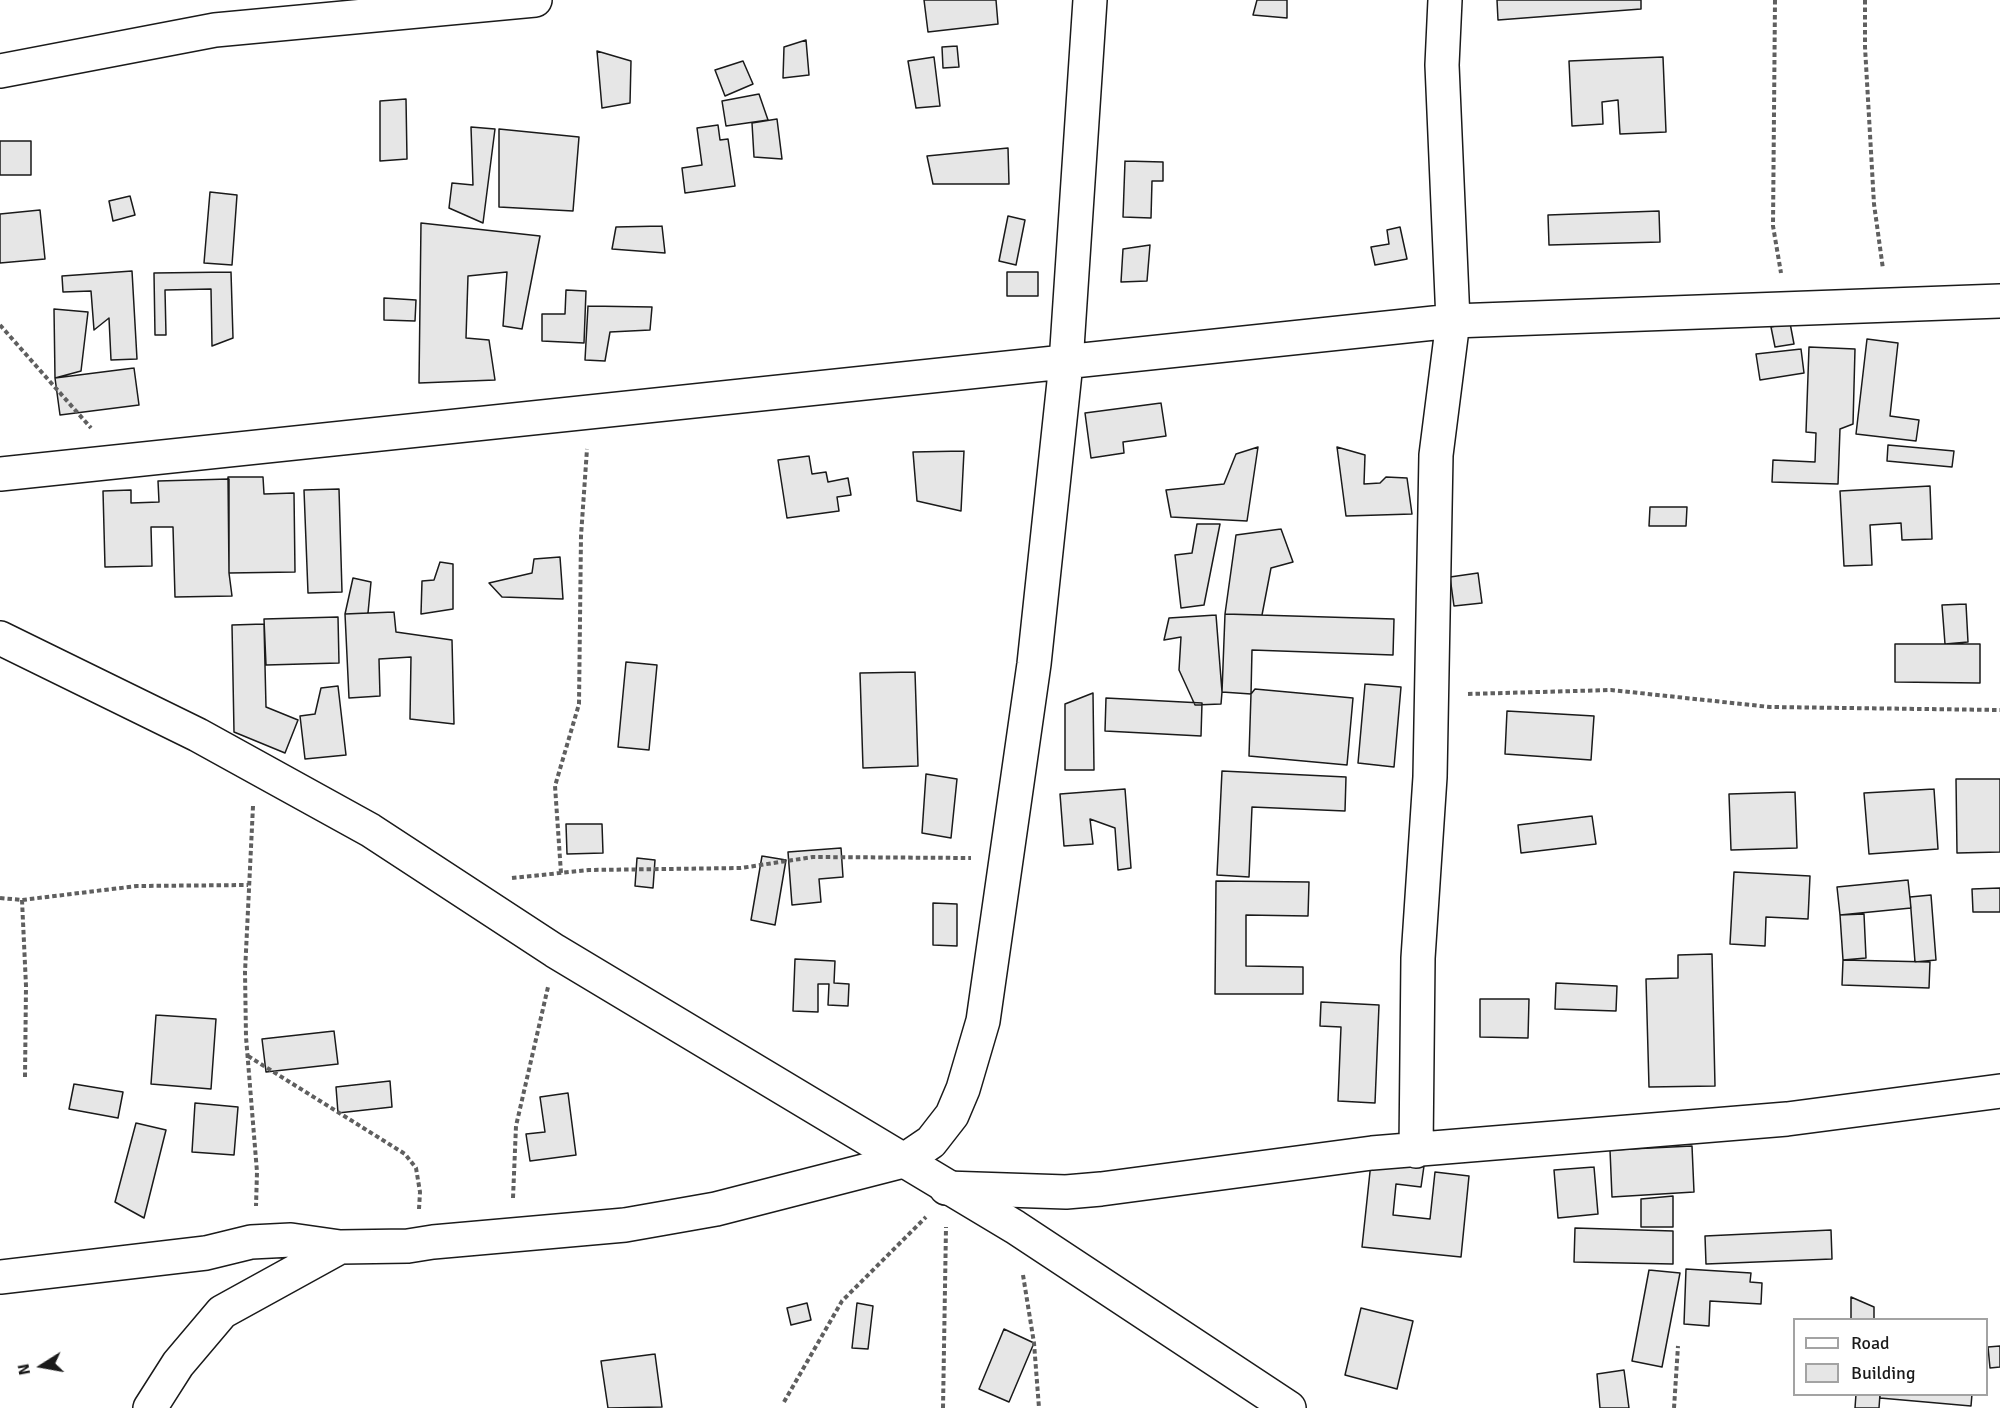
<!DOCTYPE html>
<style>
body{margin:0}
#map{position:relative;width:2000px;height:1408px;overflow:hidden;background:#fff;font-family:Signika,sans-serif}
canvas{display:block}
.legend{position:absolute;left:1793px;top:1318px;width:195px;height:78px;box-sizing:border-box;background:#fff;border:2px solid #a3a3a3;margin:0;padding:8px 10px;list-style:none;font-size:18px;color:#1a1a1a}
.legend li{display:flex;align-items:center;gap:12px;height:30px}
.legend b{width:30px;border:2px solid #a3a3a3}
.north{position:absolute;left:12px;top:1336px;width:60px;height:60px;-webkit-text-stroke:4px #fff;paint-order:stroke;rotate:259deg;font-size:16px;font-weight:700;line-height:24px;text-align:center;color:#1a1a1a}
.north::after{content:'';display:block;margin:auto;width:21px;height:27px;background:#1a1a1a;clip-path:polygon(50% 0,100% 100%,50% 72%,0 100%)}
</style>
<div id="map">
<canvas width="2000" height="1408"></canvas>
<ul class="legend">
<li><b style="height:8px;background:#fff"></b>Road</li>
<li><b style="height:16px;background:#e6e6e6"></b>Building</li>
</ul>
<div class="north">N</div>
</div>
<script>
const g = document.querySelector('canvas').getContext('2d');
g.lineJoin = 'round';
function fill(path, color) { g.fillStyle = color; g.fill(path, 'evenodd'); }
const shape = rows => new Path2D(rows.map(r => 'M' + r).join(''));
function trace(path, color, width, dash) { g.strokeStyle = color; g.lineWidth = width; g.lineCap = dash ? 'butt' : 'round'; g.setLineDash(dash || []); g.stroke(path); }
const building = shape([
 [924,0,996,0,998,24,928,32,924,0],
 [1257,0,1287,0,1287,18,1253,15,1257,0],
 [1497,0,1641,0,1641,9,1498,20,1497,0],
 [806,40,809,75,783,78,784,47,806,40],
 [957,46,959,67,943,68,942,47,957,46],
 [597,51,631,61,630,103,602,108,597,51],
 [934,57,940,106,916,108,908,61,934,57],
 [1663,57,1666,132,1620,134,1618,100,1602,102,1603,124,1572,126,1569,61,1663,57],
 [743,61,753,84,725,96,715,70,743,61],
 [759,94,768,120,726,126,722,101,759,94],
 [406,99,407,159,380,161,380,101,406,99],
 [777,119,782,159,754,157,752,123,777,119],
 [718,125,720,140,728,139,735,186,685,193,682,168,702,165,697,128,718,125],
 [471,127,495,129,483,223,449,208,452,183,473,185,471,127],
 [499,129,579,137,573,211,499,207,499,129],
 [0,141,31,141,31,175,0,175,0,141],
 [1008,148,1009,184,933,184,927,156,1008,148],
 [1125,161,1163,162,1163,181,1152,181,1151,218,1123,217,1125,161],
 [210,192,237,195,232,265,204,263,210,192],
 [130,196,135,215,113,221,109,201,130,196],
 [40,210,45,259,0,263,0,214,40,210],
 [1659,211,1660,242,1549,245,1548,215,1659,211],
 [1008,216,1025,220,1016,265,999,261,1008,216],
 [421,223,540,236,522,329,503,326,507,272,468,276,466,338,489,340,495,380,419,383,421,223],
 [662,226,665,253,612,249,616,227,662,226],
 [1400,227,1407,259,1375,265,1371,247,1389,244,1387,230,1400,227],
 [1150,245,1147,281,1121,282,1123,249,1150,245],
 [132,271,137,359,111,360,109,318,94,330,91,291,63,292,62,276,132,271],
 [231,272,233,338,212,346,211,289,165,290,166,335,155,335,154,273,231,272],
 [1007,272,1038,272,1038,296,1007,296,1007,272],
 [566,290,586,291,584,343,542,341,542,314,565,314,566,290],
 [384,298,416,300,415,321,384,320,384,298],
 [588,306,652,307,650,330,610,332,605,361,585,360,588,306],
 [54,309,88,312,81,371,55,378,54,309],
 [1790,323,1794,344,1775,347,1771,327,1790,323],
 [1867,339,1898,343,1890,416,1919,420,1916,441,1856,434,1867,339],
 [1809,347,1855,349,1853,424,1840,429,1838,484,1772,482,1773,460,1815,462,1816,433,1806,432,1809,347],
 [1801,349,1804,373,1760,380,1756,354,1801,349],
 [134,368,139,405,60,415,55,378,134,368],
 [1161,403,1166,436,1123,442,1124,453,1091,458,1085,413,1161,403],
 [1888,445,1954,451,1952,467,1887,461,1888,445],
 [1258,447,1247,521,1171,517,1166,490,1224,484,1236,454,1258,447],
 [1337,447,1365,455,1364,484,1380,483,1386,477,1407,478,1412,514,1346,516,1337,447],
 [964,451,961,511,917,501,913,452,964,451],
 [809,456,812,474,826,472,828,482,848,478,851,495,837,497,839,511,787,518,778,460,809,456],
 [228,477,263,477,264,494,294,493,295,572,229,573,228,477],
 [229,479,229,573,232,596,175,597,173,527,151,527,152,566,105,567,103,491,131,490,131,503,159,502,158,481,229,479],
 [1930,486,1932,539,1902,540,1901,523,1870,525,1872,565,1844,566,1840,491,1930,486],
 [339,489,342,592,308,593,304,490,339,489],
 [1650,507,1687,507,1686,526,1649,526,1650,507],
 [1197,524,1220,524,1204,605,1181,608,1175,555,1192,553,1197,524],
 [1281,529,1293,562,1271,568,1262,615,1225,614,1236,535,1281,529],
 [560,557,563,599,502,597,489,583,532,573,534,559,560,557],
 [440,562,453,564,453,609,421,614,422,581,434,580,440,562],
 [1478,573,1482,603,1454,606,1450,577,1478,573],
 [353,578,371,582,368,613,345,614,353,578],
 [1966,604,1968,642,1945,644,1942,605,1966,604],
 [394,612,396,632,452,640,454,724,410,719,411,657,379,659,380,696,349,698,345,614,394,612],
 [1225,614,1394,619,1393,655,1252,650,1251,694,1222,692,1225,614],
 [1216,615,1222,692,1221,704,1195,705,1179,670,1181,637,1164,640,1169,618,1216,615],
 [338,617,339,663,266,665,264,619,338,617],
 [264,624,266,707,298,720,285,753,234,732,232,625,264,624],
 [1895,644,1980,644,1980,683,1895,682,1895,644],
 [626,662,657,665,649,750,618,747,626,662],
 [915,672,918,766,863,768,860,673,915,672],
 [1365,684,1401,687,1394,767,1358,763,1365,684],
 [338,686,346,755,305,759,300,716,315,714,321,688,338,686],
 [1255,689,1353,698,1347,765,1249,756,1251,694,1255,689],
 [1093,693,1094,770,1065,770,1065,704,1093,693],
 [1106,698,1202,703,1201,736,1105,731,1106,698],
 [1507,711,1594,716,1591,760,1505,754,1507,711],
 [1222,771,1346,777,1345,811,1252,807,1249,877,1217,875,1222,771],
 [926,774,957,779,951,838,922,833,926,774],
 [1956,779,2000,779,2000,852,1957,853,1956,779],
 [1125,789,1131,868,1118,870,1115,828,1090,819,1093,844,1064,846,1060,794,1125,789],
 [1934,789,1938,849,1869,854,1864,793,1934,789],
 [1795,792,1797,848,1731,850,1729,794,1795,792],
 [1592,816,1596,844,1521,853,1518,825,1592,816],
 [566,824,602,824,603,853,567,854,566,824],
 [841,848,843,877,819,879,821,902,792,905,788,852,841,848],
 [762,856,786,860,775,925,751,920,762,856],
 [637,858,655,860,653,888,635,886,637,858],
 [1734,872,1810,876,1808,919,1766,917,1765,946,1730,944,1734,872],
 [1908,880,1911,908,1840,915,1837,887,1908,880],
 [1216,881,1309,882,1308,916,1246,915,1246,966,1303,967,1303,994,1215,994,1216,881],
 [2000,888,2000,912,1973,912,1972,889,2000,888],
 [1931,895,1936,960,1915,962,1910,897,1931,895],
 [933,903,957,904,957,946,933,945,933,903],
 [1864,914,1866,958,1843,960,1840,915,1864,914],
 [1712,954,1715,1086,1649,1087,1646,979,1678,978,1678,955,1712,954],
 [795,959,835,961,834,983,849,984,848,1006,828,1005,829,984,818,984,818,1012,793,1011,795,959],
 [1843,960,1930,962,1929,988,1842,985,1843,960],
 [1556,983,1617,986,1616,1011,1555,1009,1556,983],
 [1480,999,1529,999,1528,1038,1480,1037,1480,999],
 [1321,1002,1379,1005,1375,1103,1338,1101,1341,1027,1320,1026,1321,1002],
 [156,1015,216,1019,211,1089,151,1084,156,1015],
 [334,1031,338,1064,266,1072,262,1039,334,1031],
 [390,1081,392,1107,338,1113,336,1087,390,1081],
 [74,1084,123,1092,118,1118,69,1109,74,1084],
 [568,1093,576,1155,530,1161,526,1134,545,1132,540,1097,568,1093],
 [195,1103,238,1107,234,1155,192,1152,195,1103],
 [136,1123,166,1130,144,1218,115,1202,136,1123],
 [1692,1146,1694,1192,1612,1197,1610,1150,1692,1146],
 [1372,1153,1425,1159,1421,1187,1396,1184,1393,1215,1430,1219,1435,1172,1469,1176,1461,1257,1362,1247,1372,1153],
 [1594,1167,1598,1214,1558,1218,1554,1170,1594,1167],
 [1673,1196,1673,1227,1641,1227,1641,1199,1673,1196],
 [1575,1228,1673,1231,1673,1264,1574,1262,1575,1228],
 [1831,1230,1832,1259,1706,1264,1705,1236,1831,1230],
 [1686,1269,1751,1273,1750,1282,1762,1283,1761,1304,1710,1301,1709,1326,1684,1324,1686,1269],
 [1649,1270,1680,1273,1662,1367,1632,1361,1649,1270],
 [1851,1297,1874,1307,1874,1320,1851,1320,1851,1297],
 [807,1303,811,1320,791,1325,787,1308,807,1303],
 [857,1303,873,1306,868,1349,852,1348,857,1303],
 [1361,1308,1413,1321,1397,1389,1345,1375,1361,1308],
 [1004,1329,1034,1343,1009,1402,979,1389,1004,1329],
 [2000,1346,2000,1367,1990,1368,1988,1347,2000,1346],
 [655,1354,662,1407,608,1408,601,1361,655,1354],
 [1624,1370,1629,1408,1600,1408,1597,1374,1624,1370],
 [1856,1394,1880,1394,1879,1408,1855,1408,1856,1394],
 [1880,1394,1972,1394,1971,1406,1880,1398,1880,1394]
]);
const path = shape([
 [1775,0,1773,226,1781,273],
 [1865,0,1865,47,1874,204,1883,269],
 [0,325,91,428],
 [1468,694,1611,690,1770,707,2000,710],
 [253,806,245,972,246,1037,257,1172,256,1206],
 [561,873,555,786,579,704,581,536,587,449],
 [512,878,589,870,741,868,813,857,971,858],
 [0,898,22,900,137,886,248,885],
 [22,900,26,986,25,1077],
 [248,1056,405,1154,416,1168,420,1192,419,1209],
 [513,1198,516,1126,548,987],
 [1023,1275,1034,1343,1039,1408],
 [784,1402,842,1301,926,1217],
 [943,1408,946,1227],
 [1674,1408,1678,1346]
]);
const minor = shape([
 [0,71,215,30,535,0],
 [0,474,1453,321,2000,301],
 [1416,1151,1418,958,1430,777,1436,455,1453,321,1442,65,1445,0],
 [946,1188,1066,1192,1101,1189,1372,1153,1787,1119,2000,1091],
 [0,1277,206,1253,251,1242,291,1240,340,1247],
 [150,1408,178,1364,222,1312,340,1247,408,1246,433,1242,625,1225,716,1209,903,1161,931,1142,952,1115,963,1089,983,1021,1034,664,1066,363,1090,0]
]);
const tertiary = shape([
 [0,638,198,735,370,830,555,951,1015,1227,1289,1408]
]);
fill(building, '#e6e6e6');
trace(building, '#1a1a1a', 1.5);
trace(minor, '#1a1a1a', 36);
trace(tertiary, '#1a1a1a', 36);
trace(path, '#5f5f5f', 4, [4.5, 3]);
trace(minor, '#fff', 33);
trace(tertiary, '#fff', 33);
</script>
